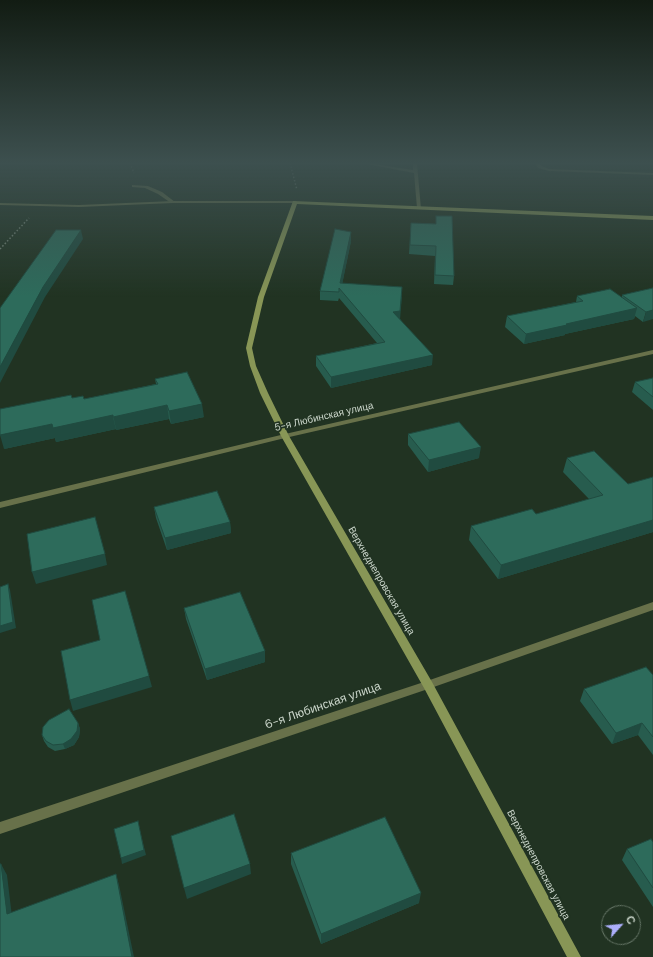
<!DOCTYPE html>
<meta charset="utf-8">
<style>
body{margin:0}
#map{position:relative;width:653px;height:957px;overflow:hidden;background:#213322;font-family:"DM Sans",sans-serif}
canvas{display:block}
.north{position:absolute;left:601px;top:905px;width:40px;height:40px;box-sizing:border-box;background:#213322;border:1px solid #657566;border-radius:50%;rotate:63deg;font-size:11px;font-weight:700;line-height:16px;text-align:center;color:#ccd7cc}
.north::after{content:'';display:block;margin:auto;width:14px;height:18px;background:#acaffb;clip-path:polygon(50% 0,100% 100%,50% 72%,0 100%)}
</style>
<div id="map">
<canvas width="653" height="957"></canvas>
<div class="north">С</div>
</div>
<script>
const g = document.querySelector('canvas').getContext('2d');
g.lineJoin = 'round';
const shape = rows => new Path2D(rows.map(r => 'M' + r).join(''));
function trace(path, color, width, dash) { g.strokeStyle = color; g.lineWidth = width; g.lineCap = dash ? 'butt' : 'round'; g.setLineDash(dash || []); g.stroke(path); }
function fill(path, color) { g.fillStyle = color; g.fill(path, 'evenodd'); }
function write(font, color, halo, rows, align = 'center') {
  g.font = font + ' "DM Sans",sans-serif'; g.lineWidth = 3.5; g.setLineDash([]); g.textBaseline = 'middle'; g.strokeStyle = halo; g.fillStyle = color; for (const [text, x, y, turn = 0] of rows) {
    g.save(); g.translate(x, y); g.rotate((+turn || 0) * Math.PI / 180); g.textAlign = isNaN(turn) ? turn : align; if (halo) g.strokeText(text, 0, 0); g.fillText(text, 0, 0); g.restore();
  }
}
const path = shape([
 [130,163,134,173],
 [290,163,297,190],
 [0,249,29,218]
]);
const lane = shape([
 [361,163,369,163,413,170,413,163,417,163,421,209,417,208,414,173,361,163],
 [535,163,539,163,542,166,549,169,653,173,653,175,549,171,538,168,535,163],
 [132,185,148,186,162,192,175,202,171,203,158,194,145,188,132,187,132,185]
]);
const street = shape([
 [173,201,295,201,297,202,295,203,173,203,79,207,0,205,0,203,79,205,173,201],
 [653,350,653,354,285,438,0,508,0,502,285,434,653,350],
 [653,602,653,610,428,689,0,834,0,822,427,681,653,602]
]);
const secondary = shape([
 [293,201,653,216,653,220,297,204,264,297,252,348,256,366,268,393,289,436,432,682,581,957,567,957,424,688,281,436,260,393,250,366,246,348,258,297,293,201]
]);
const wall = shape([
 [436,216,454,276,453,285,434,284,435,256,409,254,411,223,436,224],
 [351,241,342,284,400,319,432,365,331,388,316,366,316,356,377,343,339,298,338,301,320,300,320,291],
 [653,288,643,322,635,316,634,319,565,334,565,335,524,344,505,327,507,316,576,302,577,296,622,298,622,295],
 [653,378,653,410,632,392,635,382],
 [155,379,204,417,171,424,169,419,116,430,116,429,56,442,55,438,4,449,72,398,84,399,156,384],
 [408,434,479,458,428,472,408,445],
 [567,458,628,484,653,477,653,532,498,579,469,540,471,526,536,514,589,499,563,472],
 [154,507,230,522,231,533,167,550,156,518],
 [184,608,265,651,265,662,207,680,186,619],
 [653,675,653,755,638,735,612,744,580,701,584,689],
 [78,723,80,729,79,737,74,745,65,749,55,751,48,747,44,741,42,735],
 [653,842,653,907,622,860,627,849],
 [291,853,419,903,321,944,291,864]
]);
const shadedWall = shape([
 [81,230,83,239,45,297,0,383,0,367,43,287],
 [351,232,351,241,341,290,340,283],
 [402,296,400,320,393,312],
 [637,308,634,319,565,334,565,335,524,344,526,334,566,324],
 [653,310,653,319,643,322,646,312],
 [433,355,432,365,331,388,331,377],
 [202,404,204,417,171,424,169,411],
 [167,405,169,419,116,430,113,417],
 [113,415,116,429,56,442,55,438,4,449,0,435,52,424],
 [481,447,479,458,428,472,429,460],
 [653,520,653,532,498,579,501,565],
 [230,522,231,533,167,550,165,538],
 [105,554,107,565,36,584,32,572],
 [8,584,10,590,16,628,0,633,0,626],
 [265,651,265,662,207,680,205,669],
 [149,676,152,687,73,711,70,700],
 [78,723,80,729,79,737,74,745,65,749,63,744],
 [642,723,638,735,612,744,616,733],
 [139,827,146,855,122,864,121,858],
 [1,864,7,875,13,925,7,914],
 [250,864,251,874,187,899,184,888],
 [116,874,119,885,134,957,132,957],
 [421,893,419,903,321,944,321,934]
]);
const building = shape([
 [436,216,452,216,454,276,435,275,436,246,410,245,411,223,436,224,436,216],
 [335,229,351,232,340,283,402,287,400,311,393,312,433,355,331,377,316,356,385,342,339,288,339,292,320,291,335,229],
 [56,230,81,230,43,287,0,367,0,308,56,230],
 [653,288,653,310,646,312,622,295,653,288],
 [610,289,637,308,566,324,567,325,526,334,507,316,583,301,577,296,610,289],
 [187,372,202,404,169,411,167,405,113,417,113,415,53,428,52,424,0,435,0,409,71,395,72,398,83,396,84,399,158,384,155,379,187,372],
 [653,378,653,397,635,382,653,378],
 [459,422,481,447,429,460,408,434,459,422],
 [594,451,628,484,653,477,653,520,501,565,471,526,532,509,536,514,603,495,567,458,594,451],
 [217,491,230,522,165,538,154,507,217,491],
 [95,517,105,554,32,572,27,534,95,517],
 [8,584,13,622,0,626,0,587,8,584],
 [125,591,149,676,70,700,61,651,100,640,92,600,125,591],
 [240,592,265,651,205,669,184,608,240,592],
 [646,667,653,675,653,737,642,723,616,733,584,689,646,667],
 [69,709,78,723,77,731,71,739,63,744,53,745,46,741,42,735,43,727,49,720,69,709],
 [234,814,250,864,184,888,171,836,234,814],
 [385,817,421,893,321,934,291,853,385,817],
 [138,821,144,850,121,858,114,829,138,821],
 [651,839,653,842,653,888,627,849,651,839],
 [0,864,1,864,7,914,116,874,132,957,0,957,0,864]
]);
const streetNames = [
 ["5-я Любинская улица",324,417,-13],
 ["Верхнеднепровская улица",381,581,60],
 ["Верхнеднепровская улица",538,865,62]
];
const nearStreetnames = [
 ["6-я Любинская улица",323,706,-19]
];
trace(path, '#758476', 1.5, [1.5, 2]);
fill(lane, '#68714a');
fill(street, '#68714a');
fill(secondary, '#889656');
fill(wall, '#275c4e');
fill(shadedWall, '#204b40');
fill(building, '#2d6b5b');
trace(building, '#204b40', 1);
const sky = g.createLinearGradient(0, 0, 0, 297);
sky.addColorStop(0, '#121c13');
sky.addColorStop(0.55, '#3d504f');
sky.addColorStop(1, '#3d504f00');
g.fillStyle = sky;
g.fillRect(0, 0, 653, 297);
write('10px', '#ccd7cc', '#213322', streetNames);
write('12px', '#ccd7cc', '#213322', nearStreetnames);
</script>
